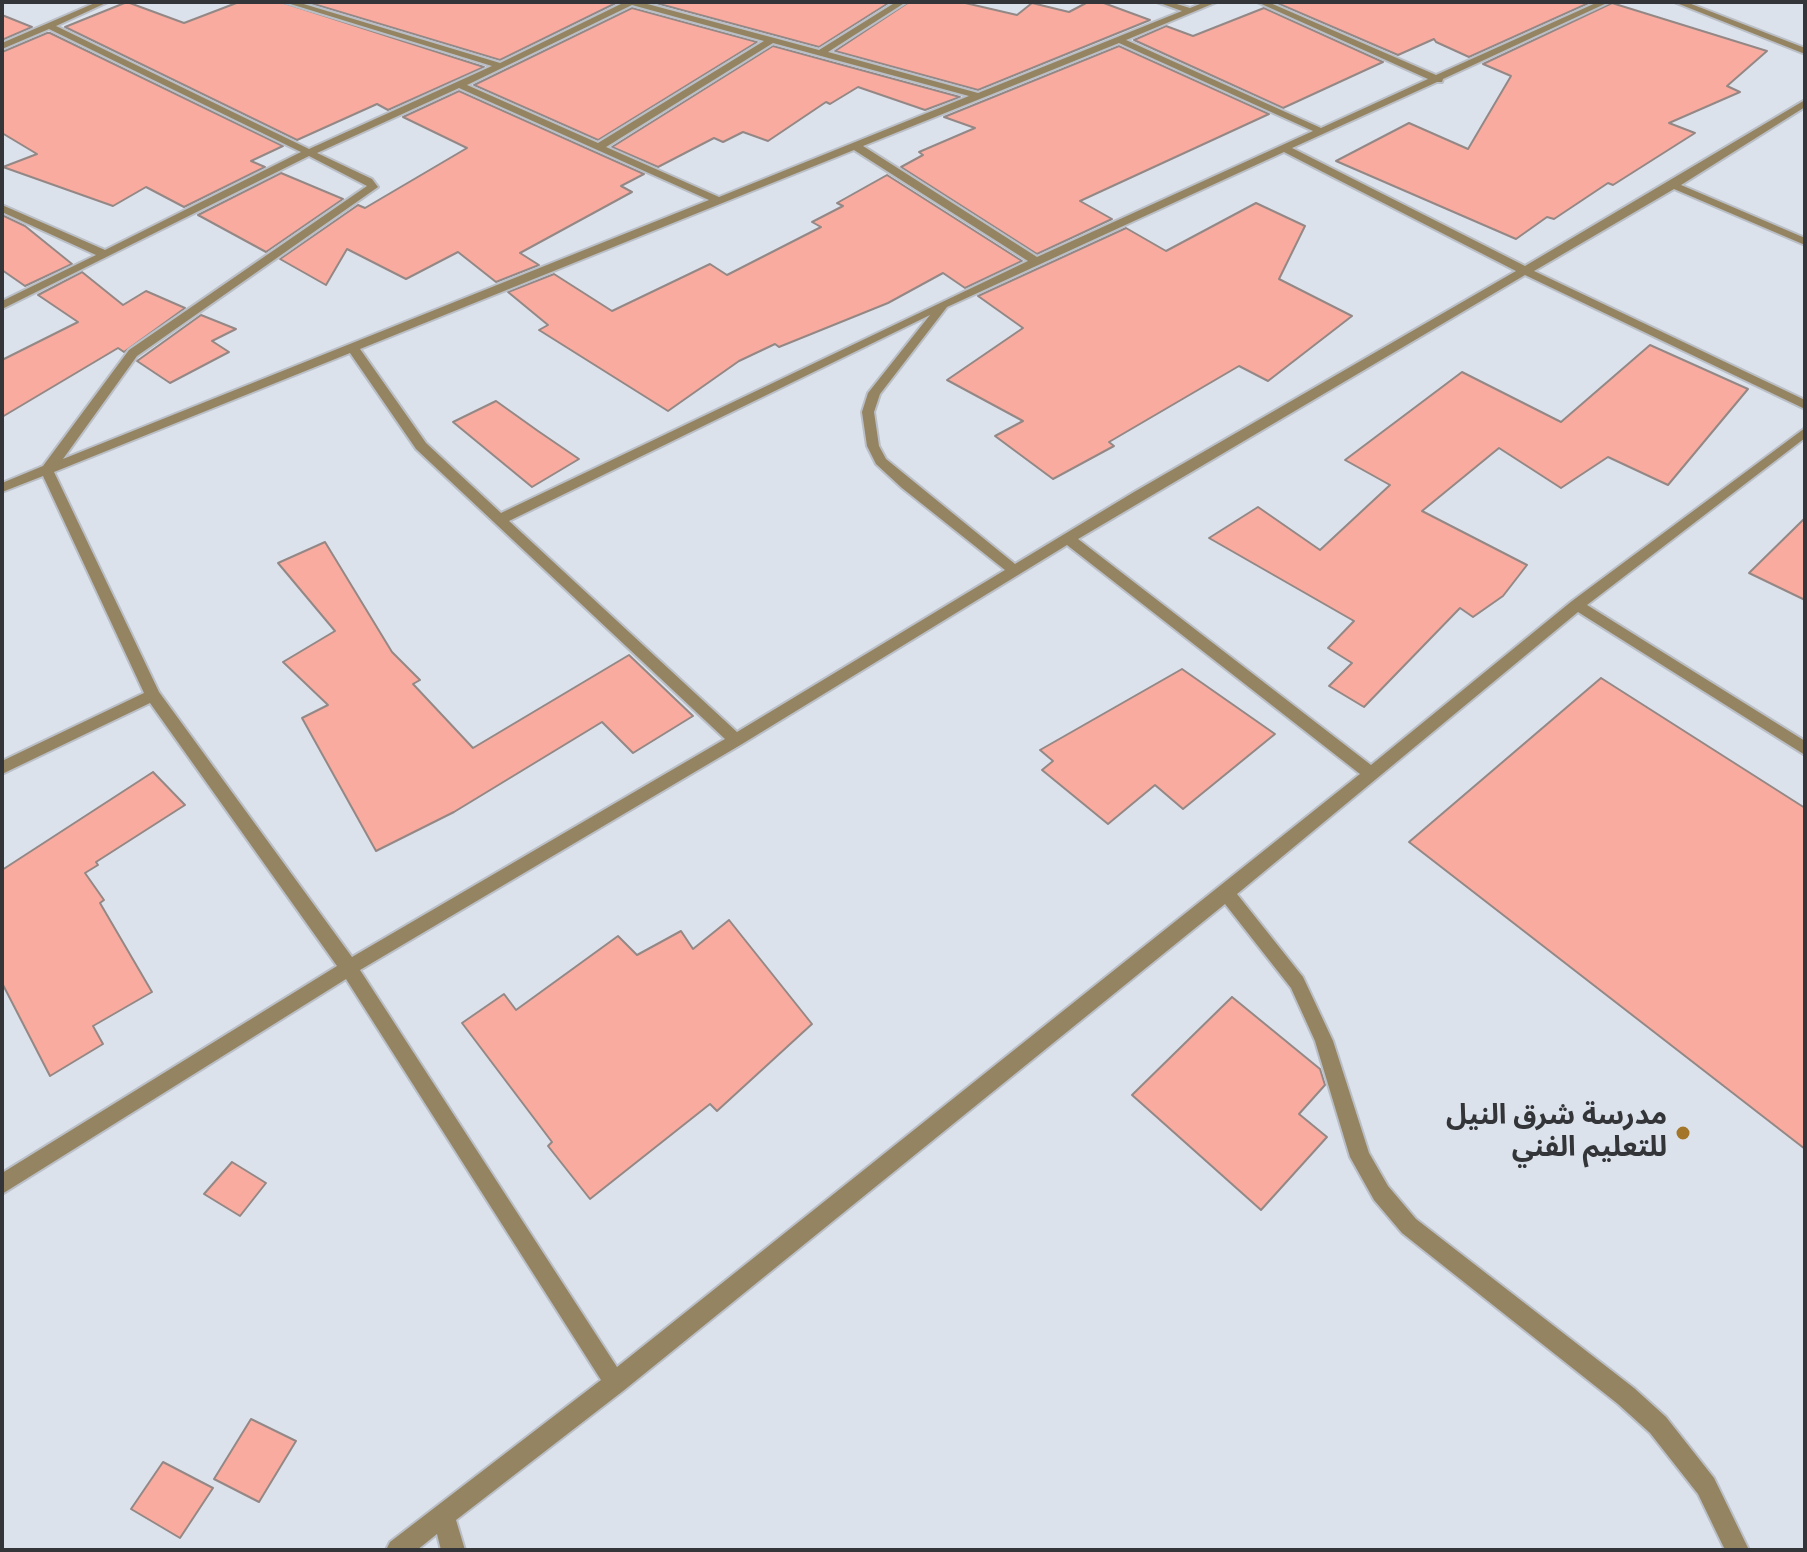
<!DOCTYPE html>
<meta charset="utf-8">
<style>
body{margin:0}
#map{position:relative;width:1807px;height:1552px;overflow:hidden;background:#dce2eb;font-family:Roboto,sans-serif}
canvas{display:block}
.frame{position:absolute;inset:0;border:4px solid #333539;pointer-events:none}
</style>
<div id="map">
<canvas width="1807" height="1552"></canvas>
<div class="frame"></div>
</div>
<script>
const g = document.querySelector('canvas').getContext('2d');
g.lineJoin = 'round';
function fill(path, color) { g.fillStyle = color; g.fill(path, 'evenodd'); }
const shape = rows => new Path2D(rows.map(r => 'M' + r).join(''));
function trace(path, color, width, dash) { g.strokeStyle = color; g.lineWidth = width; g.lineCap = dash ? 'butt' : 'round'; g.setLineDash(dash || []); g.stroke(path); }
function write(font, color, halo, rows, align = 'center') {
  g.font = font + ' Roboto,"Noto Sans Arabic",sans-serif'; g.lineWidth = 7; g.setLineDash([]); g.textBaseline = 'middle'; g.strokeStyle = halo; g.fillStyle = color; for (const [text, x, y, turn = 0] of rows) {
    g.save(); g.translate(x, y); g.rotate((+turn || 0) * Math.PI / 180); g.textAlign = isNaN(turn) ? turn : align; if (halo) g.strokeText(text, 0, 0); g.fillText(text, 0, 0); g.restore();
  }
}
const building = shape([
 [127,2,184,23,239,2,281,2,484,67,388,110,377,104,297,140,65,27,127,2],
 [307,2,618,2,500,60,307,2],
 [652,2,890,2,819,47,652,2],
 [909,2,961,2,1017,15,1032,3,1069,12,1088,2,1101,2,1150,20,978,90,835,51,909,2],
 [1591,2,1469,57,1436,42,1434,39,1398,55,1277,3,1591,2],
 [1612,3,1767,51,1727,86,1740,92,1669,123,1695,133,1613,185,1608,183,1554,219,1547,217,1516,239,1336,161,1409,123,1468,149,1511,76,1483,64,1612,3],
 [632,8,757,42,598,140,474,85,632,8],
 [1264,8,1383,62,1283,108,1134,40,1166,26,1193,36,1264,8],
 [2,15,32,27,2,40,2,15],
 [47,33,50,33,283,146,251,161,265,167,184,207,146,187,113,206,3,167,37,154,2,133,2,52,47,33],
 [773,46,960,97,925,110,858,87,830,104,826,102,768,141,743,132,723,142,714,138,658,167,612,147,773,46],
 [1119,46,1269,114,1080,201,1112,219,1037,254,901,167,923,155,919,152,975,128,944,117,1119,46],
 [459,91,644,174,621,186,632,192,520,253,539,265,496,282,458,252,406,279,347,249,326,285,280,259,358,205,365,208,467,148,403,117,459,91],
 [281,173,343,199,266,252,198,215,281,173],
 [887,175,1022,261,965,288,943,273,888,303,779,347,775,344,739,361,668,411,539,330,548,325,508,292,554,274,612,311,710,264,727,275,821,227,812,222,843,206,837,203,887,175],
 [1256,203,1305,226,1279,279,1352,316,1268,381,1239,366,1109,442,1114,446,1053,479,995,436,1023,421,947,380,1023,328,978,296,1126,228,1166,251,1256,203],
 [2,215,25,226,72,264,25,286,2,270,2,215],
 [82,272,123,305,146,291,185,308,124,352,118,348,2,417,2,360,78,322,38,295,82,272],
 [201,315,236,329,212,341,229,352,170,383,137,361,201,315],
 [1650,345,1748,389,1668,485,1608,457,1561,488,1499,448,1422,511,1527,565,1503,596,1473,617,1460,608,1364,707,1329,686,1352,663,1328,648,1354,621,1209,538,1258,507,1320,550,1390,485,1345,460,1462,372,1561,422,1650,345],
 [496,401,538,431,579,459,532,487,453,422,496,401],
 [1805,518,1805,600,1749,573,1805,518],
 [325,542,392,652,420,680,413,684,473,748,629,655,693,716,633,753,602,722,454,812,376,851,302,718,328,705,283,662,335,631,278,563,325,542],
 [1182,669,1275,734,1183,809,1155,785,1108,824,1042,770,1053,761,1040,750,1182,669],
 [1601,678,1805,808,1805,1149,1409,842,1601,678],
 [153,772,185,805,96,862,98,865,85,873,104,900,100,903,152,992,93,1026,103,1044,50,1076,2,983,2,870,153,772],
 [729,920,812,1024,717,1111,710,1104,590,1199,548,1146,552,1142,462,1023,504,994,516,1010,618,936,637,955,681,931,693,949,729,920],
 [1232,997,1320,1069,1325,1085,1299,1114,1327,1137,1261,1210,1132,1095,1232,997],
 [232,1162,266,1183,240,1216,204,1194,232,1162],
 [251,1419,296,1441,259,1502,214,1479,251,1419],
 [163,1462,213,1488,180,1538,131,1509,163,1462]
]);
const street = shape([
 [97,2,108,2,56,26,309,149,492,66,284,2,297,2,500,63,625,2,640,2,819,50,896,2,906,2,828,52,978,93,1182,11,1157,2,1170,2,1190,8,1205,2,1217,2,1126,40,1321,128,1428,79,1257,2,1268,2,1436,75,1598,2,1609,2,1443,79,1442,82,1437,82,1292,148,1525,266,1805,100,1805,107,1681,185,1805,238,1805,245,1674,189,1534,271,1805,400,1805,409,1525,275,1078,539,1371,765,1572,601,1805,428,1805,438,1587,605,1805,741,1805,755,1578,612,1237,894,1303,977,1333,1041,1369,1153,1388,1186,1416,1219,1634,1388,1666,1417,1714,1478,1749,1550,1725,1550,1698,1494,1650,1433,1618,1404,1402,1233,1374,1200,1350,1157,1315,1041,1291,988,1225,904,623,1391,456,1520,465,1550,441,1550,437,1534,417,1550,386,1550,390,1542,601,1380,346,979,2,1194,2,1173,337,966,150,703,2,774,2,761,144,693,43,476,2,492,2,483,43,466,129,350,367,186,309,156,2,309,2,301,96,255,2,212,2,205,105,250,301,152,49,29,2,49,2,43,97,2],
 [632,5,764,41,598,143,467,85,632,5],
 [773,43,969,96,719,197,606,147,773,43],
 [1119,43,1313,131,1037,257,863,146,1119,43],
 [459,88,709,200,63,459,137,356,378,187,372,179,317,153,459,88],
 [854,150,1028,261,501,513,426,443,360,349,854,150],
 [1284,152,1516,271,1134,492,1015,564,886,459,879,446,874,412,880,394,947,307,1284,152],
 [930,315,868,393,862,412,867,446,876,464,902,488,1005,570,737,732,509,521,930,315],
 [350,353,416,449,725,739,352,957,159,692,54,472,350,353],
 [1067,545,1360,774,617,1367,360,970,742,744,1067,545],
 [1674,2,1686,2,1805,48,1805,54,1674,2]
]);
const markers = [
 [1683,1133,8,"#a47629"]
];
const nearPoinames = [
 ["مدرسة شرق النيل",1667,1117],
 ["للتعليم الفني",1667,1149]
];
fill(building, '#f8ab9e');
trace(building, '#948886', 2);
trace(street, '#babfc7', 4);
fill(street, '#958461');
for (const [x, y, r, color] of markers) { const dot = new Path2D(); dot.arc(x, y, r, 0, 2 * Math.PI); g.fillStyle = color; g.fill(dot); trace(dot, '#dce2eb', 3); }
write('bold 28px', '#333539', '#dce2eb', nearPoinames, 'right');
</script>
